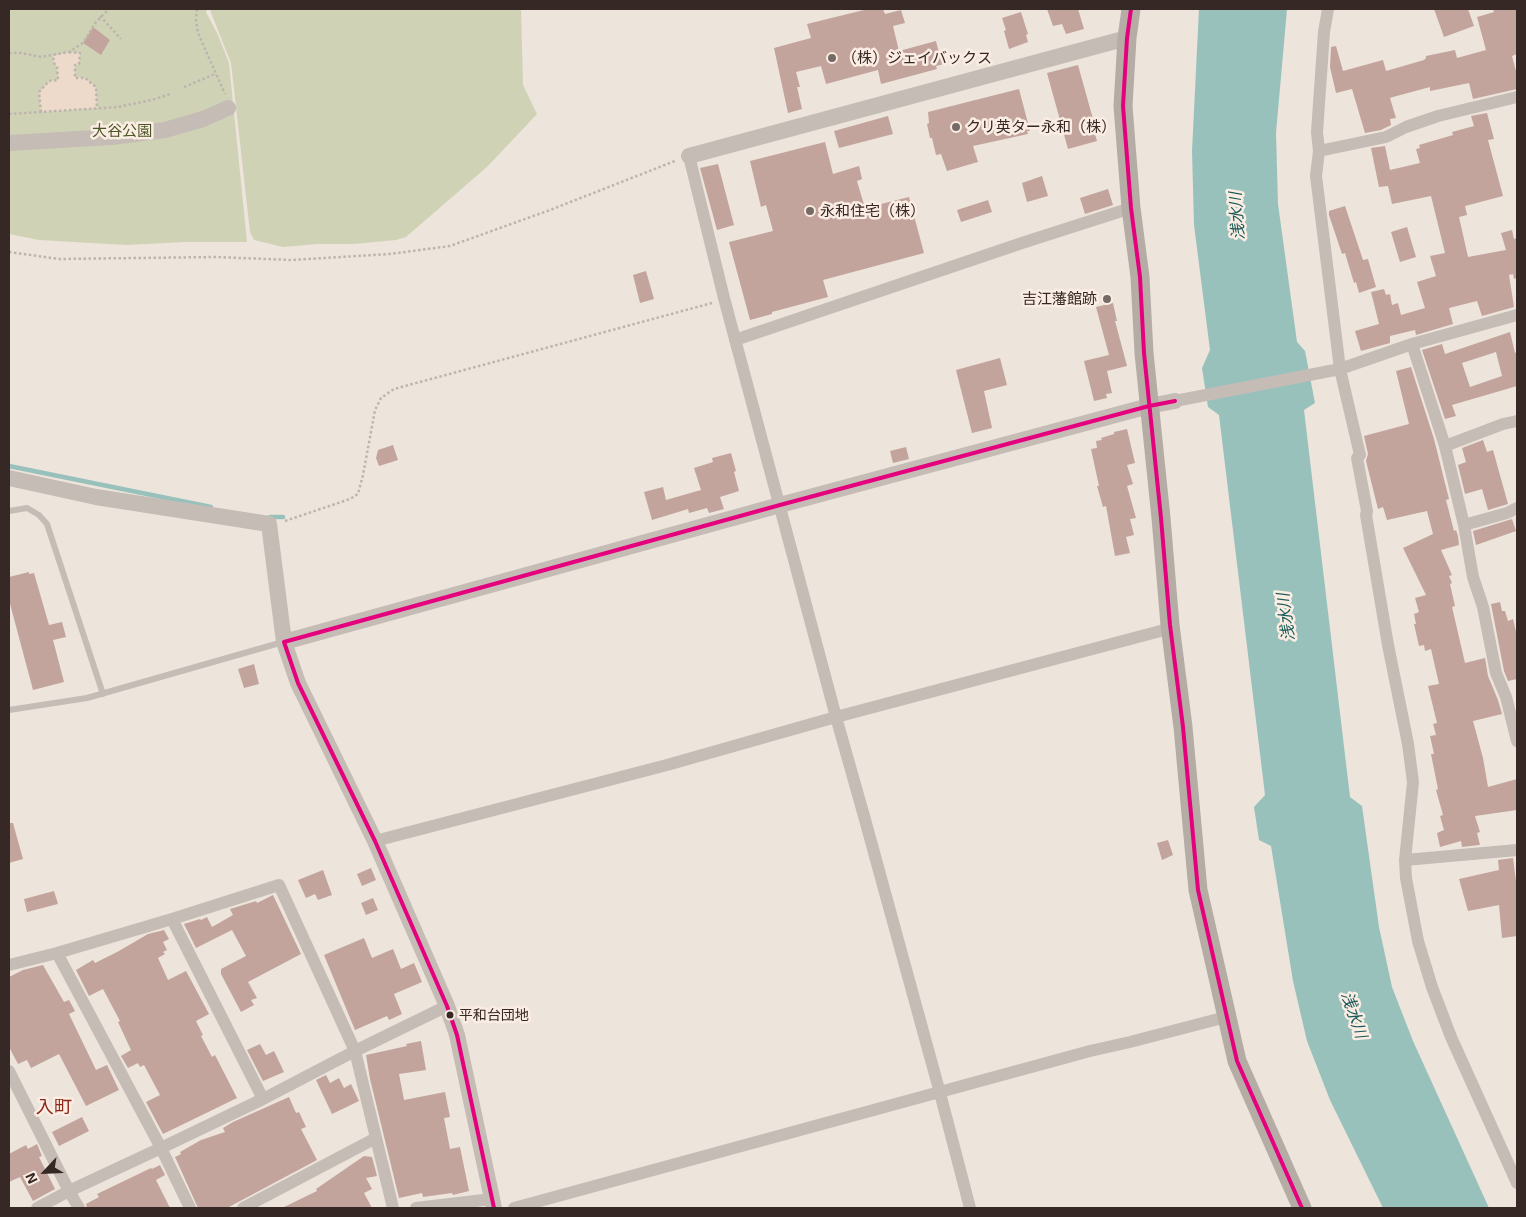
<!DOCTYPE html>
<meta charset="utf-8">
<style>
body{margin:0}
#map{position:relative;width:1526px;height:1217px;overflow:hidden;background:#ede4dc;font-family:"Exo 2",sans-serif}
canvas{display:block}
.frame{position:absolute;inset:0;border:10px solid #352825;pointer-events:none}
.north{position:absolute;left:20px;top:1147px;width:50px;height:50px;-webkit-text-stroke:4px #fbede3;paint-order:stroke;rotate:245deg;font-size:14px;font-weight:700;line-height:20px;text-align:center;color:#352825}
.north::after{content:'';display:block;margin:auto;width:18px;height:22px;background:#352825;clip-path:polygon(50% 0,100% 100%,50% 72%,0 100%)}
</style>
<div id="map">
<canvas width="1526" height="1217"></canvas>
<div class="frame"></div>
<div class="north">N</div>
</div>
<script>
const g = document.querySelector('canvas').getContext('2d');
g.lineJoin = 'round';
function fill(path, color) { g.fillStyle = color; g.fill(path, 'evenodd'); }
const shape = rows => new Path2D(rows.map(r => 'M' + r).join(''));
function trace(path, color, width, dash) { g.strokeStyle = color; g.lineWidth = width; g.lineCap = dash ? 'butt' : 'round'; g.setLineDash(dash || []); g.stroke(path); }
function write(font, color, halo, rows, align = 'center') {
  g.font = font + ' "Exo 2","Noto Sans JP",sans-serif'; g.lineWidth = 5; g.setLineDash([]); g.textBaseline = 'middle'; g.strokeStyle = halo; g.fillStyle = color; for (const [text, x, y, turn = 0] of rows) {
    g.save(); g.translate(x, y); g.rotate((+turn || 0) * Math.PI / 180); g.textAlign = isNaN(turn) ? turn : align; if (halo) g.strokeText(text, 0, 0); g.fillText(text, 0, 0); g.restore();
  }
}
const green = shape([
 [9,9,207,9,206,12,218,35,229,63,247,242,184,242,127,245,39,240,9,234],
 [210,9,521,9,523,85,537,114,488,166,406,237,396,240,354,244,317,244,283,247,254,240,250,232,231,63,210,10]
]);
const plaza = shape([
 [69,52,80,53,79,64,75,66,75,77,85,78,96,87,97,108,41,112,39,92,49,81,58,80,57,67,54,63,53,56]
]);
const water = shape([
 [1199,9,1287,9,1276,133,1278,204,1297,342,1305,351,1315,403,1304,410,1350,797,1362,806,1379,927,1392,987,1413,1041,1489,1208,1383,1208,1330,1100,1307,1041,1293,981,1271,846,1259,840,1254,807,1265,795,1219,415,1208,407,1202,368,1210,350,1194,225,1192,151]
]);
const stream = shape([
 [9,466,211,507],
 [270,517,283,517]
]);
const building = shape([
 [868,9,883,9,885,14,901,10,905,23,893,26,899,51,936,41,939,53,941,52,944,64,936,66,937,69,881,84,878,70,826,84,821,66,796,72,800,87,797,87,802,109,788,113,774,48,811,38,807,24],
 [1047,9,1078,9,1084,29,1066,34,1062,24,1053,26],
 [1434,9,1468,9,1474,26,1444,37],
 [1493,9,1517,9,1517,54,1512,56,1517,75,1517,89,1473,99,1469,83,1430,91,1430,87,1393,97,1390,98,1396,118,1390,119,1391,125,1381,130,1365,133,1352,89,1336,93,1330,67,1331,47,1336,46,1343,71,1383,60,1386,71,1424,60,1426,58,1426,56,1455,50,1457,58,1486,50,1477,17,1494,12],
 [1021,12,1028,34,1026,35,1028,42,1009,49,1004,31,1006,30,1002,18],
 [93,27,110,40,101,55,83,43],
 [1078,65,1093,119,1091,120,1097,141,1068,149,1047,73],
 [1019,89,1030,131,1027,131,1028,134,973,146,978,162,947,171,941,154,936,155,932,138,930,138,927,124,929,123,928,112],
 [1487,113,1494,139,1488,140,1503,196,1465,206,1467,215,1459,217,1468,257,1506,250,1501,233,1512,230,1514,239,1517,238,1517,278,1514,279,1513,274,1509,275,1514,307,1482,316,1477,301,1449,308,1453,324,1416,335,1415,330,1390,336,1390,343,1361,351,1355,331,1379,324,1371,292,1384,289,1386,295,1390,294,1392,305,1398,303,1401,315,1425,308,1417,282,1436,276,1430,256,1445,253,1431,196,1392,204,1388,186,1379,187,1371,148,1385,146,1390,170,1420,163,1416,149,1420,148,1419,145,1453,135,1452,132,1474,126,1471,116],
 [888,116,893,134,839,148,834,131],
 [825,142,833,174,859,166,862,179,857,181,865,208,909,197,924,253,823,280,828,297,772,312,772,314,750,320,729,242,773,231,766,205,761,207,750,161],
 [718,164,734,225,717,230,700,168],
 [1042,176,1048,196,1027,202,1022,183],
 [1108,189,1113,205,1085,214,1080,198],
 [988,200,992,212,961,222,957,210],
 [1345,206,1363,260,1368,259,1376,287,1359,293,1356,282,1354,283,1345,253,1342,254,1329,215,1329,211],
 [1407,227,1416,257,1400,262,1391,232],
 [646,271,654,299,640,303,633,275],
 [1113,303,1117,321,1115,321,1127,366,1107,371,1112,393,1106,394,1107,398,1094,401,1084,361,1109,355,1096,307],
 [1510,332,1515,353,1517,352,1517,386,1452,405,1456,416,1445,419,1422,350,1442,344,1445,354],
 [1496,352,1502,376,1470,387,1462,363],
 [1000,358,1007,385,984,391,992,428,972,433,956,370],
 [1411,367,1434,439,1449,499,1446,500,1454,531,1456,530,1458,536,1459,545,1441,550,1452,575,1449,576,1452,583,1450,584,1455,606,1452,607,1465,663,1485,658,1488,676,1498,700,1502,714,1473,721,1483,758,1488,787,1517,779,1517,810,1475,816,1480,832,1477,833,1480,845,1479,845,1462,847,1461,841,1440,847,1437,833,1444,830,1440,816,1443,815,1436,790,1438,789,1431,754,1434,754,1430,736,1436,735,1433,724,1437,723,1428,686,1439,684,1431,649,1425,651,1424,645,1419,646,1414,624,1416,624,1414,614,1419,612,1415,598,1426,595,1403,548,1433,534,1427,511,1387,520,1383,507,1378,509,1366,461,1368,454,1364,436,1409,424,1396,371],
 [1127,429,1135,463,1127,465,1133,484,1127,486,1136,518,1130,519,1134,535,1126,537,1130,553,1115,556,1106,506,1103,507,1097,486,1099,486,1091,449,1097,448,1096,441,1102,440,1101,438,1114,434,1114,432],
 [1483,440,1487,452,1493,450,1508,504,1488,510,1482,489,1465,494,1458,465,1466,462,1462,448],
 [393,445,398,460,379,466,376,458,378,450],
 [906,447,909,459,893,463,890,451],
 [731,453,736,471,734,472,739,491,720,497,724,509,709,513,707,508,689,513,688,509,652,520,644,492,663,487,666,500,701,490,694,468,713,462,712,458],
 [1512,519,1516,531,1476,545,1473,531],
 [29,572,29,574,34,573,49,625,62,622,66,637,53,640,64,682,33,690,9,600,9,577],
 [1500,602,1502,611,1505,611,1508,621,1513,619,1517,636,1517,679,1508,681,1504,671,1491,604],
 [254,664,259,684,244,688,238,669],
 [9,823,13,823,23,859,9,863],
 [1168,840,1173,855,1162,860,1157,843],
 [1513,858,1517,889,1517,936,1502,938,1499,905,1468,911,1459,879,1499,870,1498,860],
 [371,868,376,880,362,886,357,874],
 [323,870,332,895,318,900,315,894,306,898,298,880],
 [54,891,58,904,27,912,24,899],
 [273,895,301,954,248,982,257,998,251,1000,254,1005,241,1012,221,974,221,969,246,956,232,930,196,948,184,924,200,919,201,920,207,917,212,927,233,915,230,909,256,901,257,903],
 [373,898,378,910,366,915,361,903],
 [164,930,169,939,163,942,167,950,163,952,165,954,158,958,168,980,186,971,209,1014,196,1021,203,1035,201,1036,212,1057,215,1055,237,1098,163,1134,146,1102,160,1095,144,1065,140,1067,138,1063,128,1068,121,1056,131,1050,118,1022,120,1021,103,989,89,996,76,970,93,960,95,963,119,951,148,934],
 [364,938,372,958,393,949,401,969,414,963,422,982,394,994,402,1014,389,1020,387,1016,355,1030,324,955],
 [43,965,64,1002,69,1000,75,1011,69,1014,96,1070,107,1065,119,1090,86,1106,59,1054,31,1068,27,1060,18,1064,9,1047,9,977,23,970],
 [421,1041,426,1070,399,1074,404,1100,445,1092,450,1117,444,1118,450,1149,460,1147,469,1191,453,1195,452,1193,423,1197,422,1193,399,1198,370,1079,366,1055,407,1046,406,1044],
 [260,1044,266,1055,274,1051,284,1072,263,1081,247,1050],
 [326,1075,330,1083,339,1078,344,1088,351,1084,359,1101,332,1114,316,1080],
 [289,1097,296,1113,299,1112,306,1127,301,1129,317,1160,227,1208,198,1208,175,1157,181,1154,180,1152,201,1140,225,1132,223,1128,233,1122],
 [82,1117,89,1131,59,1146,52,1132],
 [37,1144,42,1156,39,1157,55,1189,33,1201,20,1177,9,1182,9,1154,26,1145,28,1149],
 [364,1156,372,1157,377,1176,366,1178,372,1189,364,1193,372,1208,282,1208,317,1191,316,1189],
 [160,1165,165,1175,156,1180,170,1208,87,1208,86,1204,99,1197,97,1194,151,1168,152,1169]
]);
const path = shape([
 [197,9,196,20,198,33,225,94],
 [100,16,121,39],
 [69,52,80,53,79,64,75,65,75,78,85,78,96,87,97,108],
 [9,53,21,53,41,57,69,52,83,43,96,22,109,9],
 [184,87,215,74],
 [41,112,39,92,49,81,58,80,57,67,54,63,53,56],
 [9,114,118,107,152,100,170,94],
 [9,252,59,259,216,257,291,260,390,254,450,246,550,210,675,161],
 [285,521,350,499,358,494,363,475,375,410,381,398,394,389,712,303]
]);
const service = shape([
 [9,511,27,508,39,515,47,524,103,694],
 [9,710,87,698,283,642]
]);
const minor = shape([
 [1328,9,1324,32,1317,132,1319,151,1316,176,1340,369,1360,455,1357,458,1367,511,1366,515,1388,645,1408,744,1413,782,1405,860,1406,878,1418,941,1432,987,1451,1037,1517,1183],
 [1319,151,1386,137,1406,127,1438,116,1517,97],
 [689,156,724,298,836,717,864,816,940,1093,970,1208],
 [735,340,1025,242,1131,208],
 [1412,344,1445,446,1464,525,1473,577,1483,607,1496,673,1506,697,1517,741],
 [1175,401,1340,369,1412,344,1517,315],
 [1445,446,1503,424,1517,421],
 [1464,525,1507,513,1517,508],
 [375,841,667,765,836,717,1168,629,1170,625],
 [1405,860,1517,850],
 [172,919,263,1099],
 [57,953,161,1148,190,1208],
 [9,965,57,953,172,919,279,885,355,1051,393,1208],
 [9,1071,69,1191,79,1208],
 [37,1208,69,1191,161,1148,263,1099,355,1051,447,1006],
 [243,1208,376,1138],
 [416,1208,492,1199],
 [514,1208,1090,1051,1130,1042,1226,1017]
]);
const tertiary = shape([
 [9,143,112,137,165,130,203,119,228,108],
 [689,156,1127,38],
 [9,478,96,497,269,524,284,642,298,683,375,841,447,1006,457,1035,494,1208],
 [284,642,780,505,1149,406,1175,401]
]);
const secondary = shape([
 [1131,9,1127,38,1123,106,1131,208,1140,277,1144,353,1161,518,1170,625,1183,727,1198,890,1237,1061,1302,1208]
]);
const bus1 = shape([
 [1131,9,1127,38,1123,106,1131,208,1140,277,1144,353,1161,518,1170,625,1183,727,1198,890,1237,1061,1302,1208],
 [494,1208,457,1035,447,1006,375,841,298,683,284,642,780,505,1149,406,1175,401]
]);
const markers = [
 [832,58,5,"#756a65"],
 [956,127,5,"#756a65"],
 [810,211,5,"#756a65"],
 [1107,299,5,"#756a65"],
 [450,1015,4.5,"#352825"]
];
const busNames = [
 ["平和台団地",459,1015]
];
const poiNames = [
 ["（株）ジェイバックス",842,58],
 ["クリ英ター永和（株）",966,127],
 ["永和住宅（株）",820,211],
 ["吉江藩館跡",1097,299,"right"]
];
const parkNames = [
 ["大谷公園",122,131]
];
const waterNames = [
 ["浅水川",1237,216,-94],
 ["浅水川",1286,617,-97],
 ["浅水川",1354,1015,71]
];
const quarterNames = [
 ["入町",54,1107]
];
fill(green, '#d0d2b5');
fill(plaza, '#eddaca');
fill(water, '#98c1bc');
trace(stream, '#98c1bc', 4.5);
fill(building, '#c2a49c');
trace(path, '#beb4af', 2.5, [2.5, 2.5]);
trace(service, '#c5bcb6', 6);
trace(minor, '#c5bcb6', 12);
trace(tertiary, '#c5bcb6', 16);
trace(secondary, '#b6aca6', 19);
trace(bus1, '#e5007d', 4);
for (const [x, y, r, color] of markers) { const dot = new Path2D(); dot.arc(x, y, r, 0, 2 * Math.PI); g.fillStyle = color; g.fill(dot); trace(dot, '#fbede3', 2); }
write('14px', '#352825', '#fbede3', busNames, 'left');
write('15px', '#352825', '#fbede3', poiNames, 'left');
write('15px', '#495626', '#fbede3', parkNames);
write('italic 16px', '#175a58', '#fbede3', waterNames);
write('18px', '#8b2717', '#fbede3', quarterNames);
</script>
